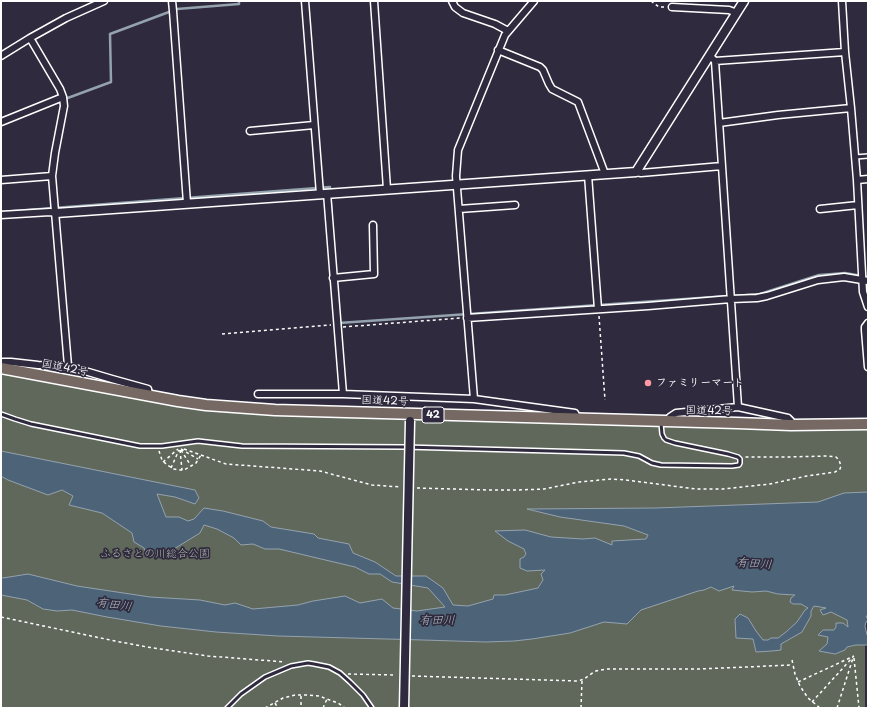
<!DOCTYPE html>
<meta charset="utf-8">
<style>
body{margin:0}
#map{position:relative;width:869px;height:709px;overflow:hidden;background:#2f2a3d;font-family:"Playpen Sans",sans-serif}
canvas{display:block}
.frame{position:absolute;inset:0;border:2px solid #fff;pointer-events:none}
</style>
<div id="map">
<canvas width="869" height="709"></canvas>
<div class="frame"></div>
</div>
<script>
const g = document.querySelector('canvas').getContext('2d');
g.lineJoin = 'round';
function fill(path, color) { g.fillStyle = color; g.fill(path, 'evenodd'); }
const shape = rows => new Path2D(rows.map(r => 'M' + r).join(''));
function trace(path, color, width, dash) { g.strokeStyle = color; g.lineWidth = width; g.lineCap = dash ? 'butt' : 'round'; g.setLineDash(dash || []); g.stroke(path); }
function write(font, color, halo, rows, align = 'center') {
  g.font = font + ' "Playpen Sans","Klee One",sans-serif'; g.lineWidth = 3.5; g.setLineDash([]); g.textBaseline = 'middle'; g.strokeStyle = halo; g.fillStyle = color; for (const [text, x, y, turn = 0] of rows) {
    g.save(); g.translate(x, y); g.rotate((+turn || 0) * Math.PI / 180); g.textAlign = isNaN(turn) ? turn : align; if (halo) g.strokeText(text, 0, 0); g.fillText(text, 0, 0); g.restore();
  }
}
const green = shape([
 [1,370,175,403,868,426,868,518,865,608,865,708,1,708]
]);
const water = shape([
 [1,451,195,490,199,498,195,504,175,497,157,494,166,517,179,517,188,521,194,519,204,508,223,511,263,521,271,527,314,534,318,538,349,544,353,553,375,562,396,576,426,576,443,588,453,605,468,606,493,599,494,595,505,595,538,588,543,580,541,574,545,570,527,571,520,568,520,559,524,557,526,554,524,549,508,541,495,531,525,530,551,537,583,539,595,538,612,545,612,541,646,539,648,535,624,526,560,517,527,509,656,508,818,502,844,493,868,492,868,614,866,617,868,618,868,621,866,622,865,626,867,635,868,635,868,645,856,645,847,647,845,650,835,654,819,651,827,644,828,637,818,635,823,630,834,630,836,627,836,623,843,623,848,627,847,620,831,612,823,615,820,610,826,608,814,606,811,611,811,616,802,632,781,644,781,650,772,651,756,652,753,639,736,638,735,619,740,614,748,618,756,631,763,640,768,640,771,638,778,638,786,632,797,622,805,610,808,608,801,604,793,604,790,602,791,598,795,595,778,594,766,591,752,592,732,590,734,586,719,591,711,587,704,590,698,591,641,610,627,624,604,622,570,633,532,639,514,641,486,642,423,640,278,636,216,632,161,626,107,617,72,610,57,611,43,609,27,600,1,595,1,577,3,578,28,574,77,586,150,597,200,600,225,605,235,603,253,609,298,605,313,601,345,596,360,603,382,599,393,608,417,611,445,607,428,588,392,582,380,574,369,574,355,567,279,549,265,549,253,544,241,545,234,538,217,529,204,525,200,533,169,552,146,554,144,548,134,542,132,533,102,513,69,505,73,496,62,490,48,495,8,480,1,476,1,451]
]);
const stream = shape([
 [65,99,111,82,110,34,177,9,239,4,239,1],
 [1,212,330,187,332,224],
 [733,296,760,294,819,275,845,273,868,277],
 [339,323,728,296]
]);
const path = shape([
 [651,1,659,7,666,7],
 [599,316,605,400],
 [343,327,461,318],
 [222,334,331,325],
 [181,449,198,459],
 [184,449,226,464,320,471,372,485,401,487],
 [180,450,182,470],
 [181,450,191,466],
 [159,451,162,460,167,465,174,469,179,470,184,470,191,466,196,463,201,455],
 [163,462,178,449],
 [171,468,179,450],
 [417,488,490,490,518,490,544,489,579,482,611,479,626,480,696,489,723,489,770,484,807,476,835,472,840,469,841,466,839,460,836,457,828,456,787,457,745,457],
 [1,617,115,641,147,647,208,656,285,662],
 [854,658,859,708],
 [792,660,795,674,800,686,808,698,820,708],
 [348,674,396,675],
 [412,676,578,681,584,679,591,674,596,671,606,669,699,669,792,665],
 [798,682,854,656],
 [301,696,301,708],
 [812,702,853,657],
 [275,703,278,708],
 [265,708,283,698,295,695,307,695,319,696,327,699,338,703,345,708],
 [323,708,327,699],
 [581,708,582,680],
 [837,708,853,658]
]);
const service = shape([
 [855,157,868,156],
 [1,414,15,419,31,424,140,446,162,446,198,441,242,446,405,447,624,453,639,456,652,463,661,465,732,466,739,465,740,463,740,459,738,457,728,454,675,443,666,440,664,438,662,434,661,423],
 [227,708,241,694,265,677,291,666,308,663,314,664,329,667,340,673,350,682,363,695,372,708]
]);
const minor = shape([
 [172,1,173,11,187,203],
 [305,1,320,194],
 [374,1,387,189],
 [452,1,455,7,463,13,495,24,508,31],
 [842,1,845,52,851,108,857,180,863,292,868,307],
 [672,7,729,10,737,13],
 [30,38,60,89,63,97,64,106,55,153,52,176,68,366],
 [498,50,540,67,543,70,549,84,552,89,578,102,605,174],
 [1,56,30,38,66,18,104,1],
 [710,56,715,61,738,407],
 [715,61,845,52],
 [1,122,63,97],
 [719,123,778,115,851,108],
 [250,131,314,125],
 [636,172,641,173,722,166],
 [588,175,598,309],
 [1,180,52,176],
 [857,180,868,179],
 [327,193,343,394],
 [459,209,515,205],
 [820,209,858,205],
 [1,215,50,212,56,213],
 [333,278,374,274,373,225],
 [467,318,648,306,731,299,757,298,767,296,818,280,844,277,868,281],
 [868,323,865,327,865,330,868,367],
 [1,364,3,362,11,362,38,365,68,366,112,379,148,389,149,396],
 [258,394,343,394,474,399,575,413,578,419],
 [474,399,456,176,458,150,505,35,534,1],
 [669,422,670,417,676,413,738,407,788,418,791,421,791,425]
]);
const tertiary = shape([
 [56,213,636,172,744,1]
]);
const trunk = shape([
 [1,368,178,401,206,405,275,410,737,423,791,425,868,424]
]);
const tertiaryBridge = shape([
 [404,708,410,421]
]);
const markers = [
 [648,383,4,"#ff9aa2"]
];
const shields = [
 [433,415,22]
];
const shieldNames = [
 ["42",433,415]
];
const streetNames = [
 ["国道42号",65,368,11],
 ["国道42号",385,401,2],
 ["国道42号",709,411,1]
];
const poiNames = [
 ["ファミリーマート",656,383]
];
const parkNames = [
 ["ふるさとの川総合公園",155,554]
];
const waterNames = [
 ["有田川",754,564,4],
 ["有田川",114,605,8],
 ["有田川",437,621]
];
fill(green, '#60685c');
fill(water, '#4d6478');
trace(water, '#94a2ae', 1);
trace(stream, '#94a2ae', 2.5);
trace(service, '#fff', 6);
trace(minor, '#fff', 9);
trace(tertiary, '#fff', 11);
trace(trunk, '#fff', 13);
trace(path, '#fff', 1.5, [3, 3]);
trace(service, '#2f2a3d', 3);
trace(minor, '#2f2a3d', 6);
trace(tertiary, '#2f2a3d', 8);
trace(trunk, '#766964', 10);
trace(tertiaryBridge, '#fff', 11, []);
trace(tertiaryBridge, '#2f2a3d', 8);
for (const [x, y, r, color] of markers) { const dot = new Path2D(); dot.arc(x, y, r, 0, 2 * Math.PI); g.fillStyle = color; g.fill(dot); trace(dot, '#2f2a3d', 1.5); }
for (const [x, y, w] of shields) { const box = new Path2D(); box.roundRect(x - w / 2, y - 8, w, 16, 3); g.fillStyle = '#2f2a3d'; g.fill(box); trace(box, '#fff', 1); }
write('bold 10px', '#fff', null, shieldNames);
write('11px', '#fff', '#2f2a3d', streetNames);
write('bold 11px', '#fff', '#2f2a3d', poiNames, 'left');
write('11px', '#b0b4ae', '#2f2a3d', parkNames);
write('italic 12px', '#afb9c2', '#2f2a3d', waterNames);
</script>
